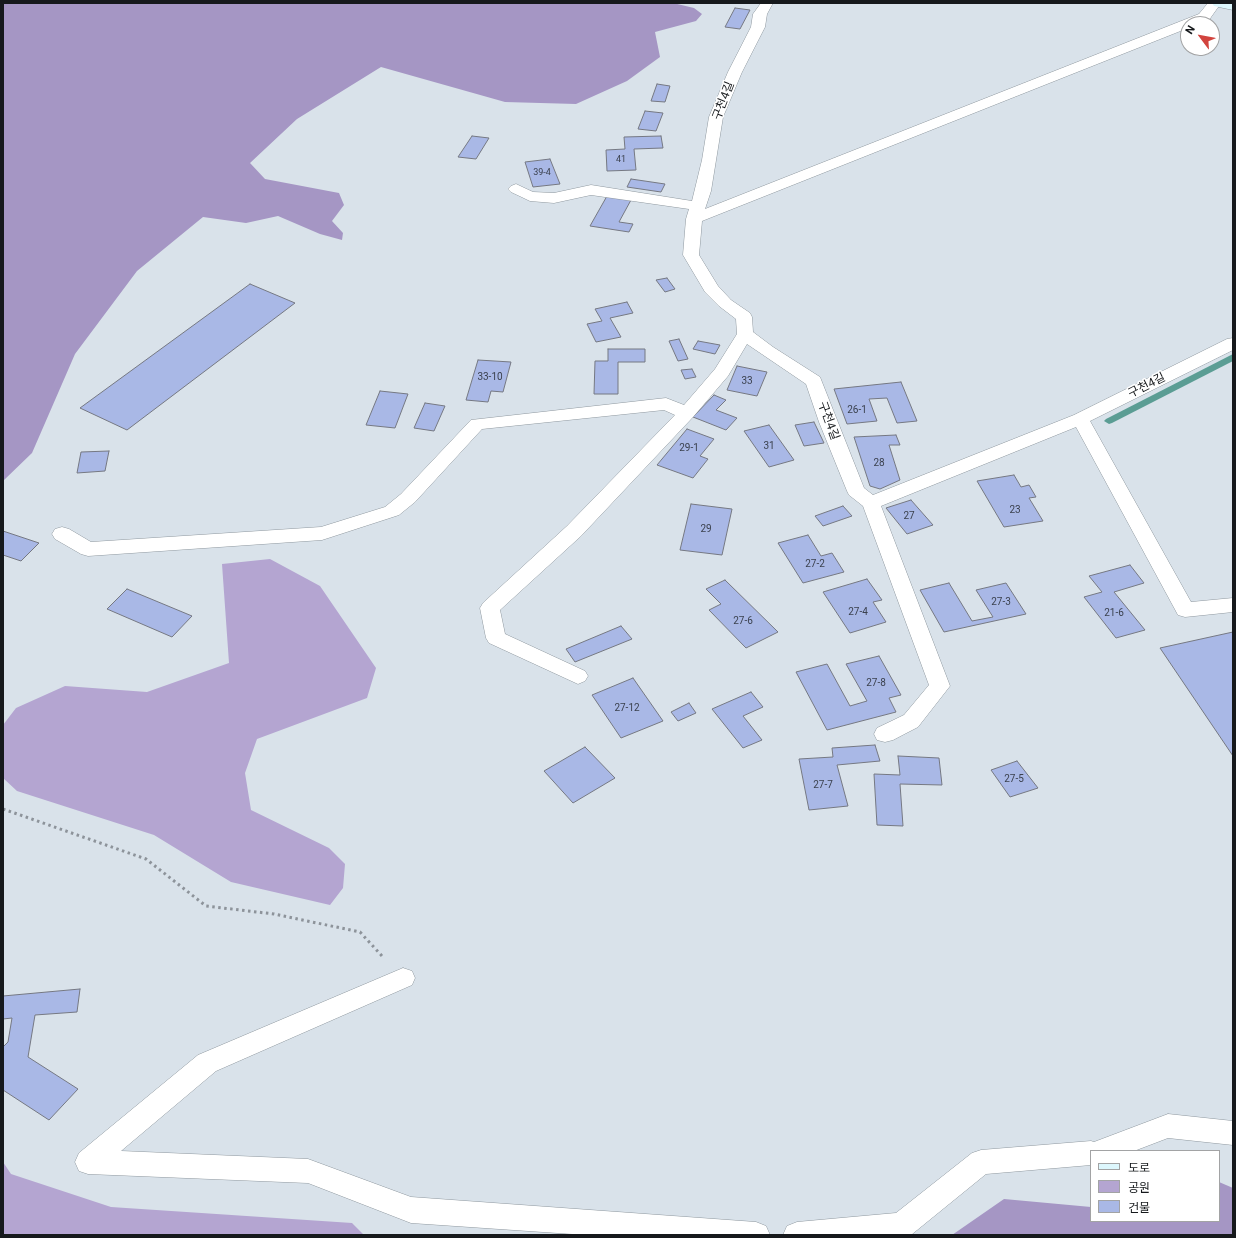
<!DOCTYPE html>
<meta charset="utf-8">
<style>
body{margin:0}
#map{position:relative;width:1236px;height:1238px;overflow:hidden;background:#d9e2ea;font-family:Roboto,"Noto Sans KR",sans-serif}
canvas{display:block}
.frame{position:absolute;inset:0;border:4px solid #16191c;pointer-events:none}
.legend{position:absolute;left:1090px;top:1150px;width:130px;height:72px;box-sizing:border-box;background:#fff;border:1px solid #a2a3a4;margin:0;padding:5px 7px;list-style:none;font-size:12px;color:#16191c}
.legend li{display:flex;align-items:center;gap:8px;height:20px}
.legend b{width:20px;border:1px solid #a2a3a4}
.north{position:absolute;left:1180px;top:16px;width:40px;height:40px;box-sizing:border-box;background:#fff;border:1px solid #a2a3a4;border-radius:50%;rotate:302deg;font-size:11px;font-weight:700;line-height:16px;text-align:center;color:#16191c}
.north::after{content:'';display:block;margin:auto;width:14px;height:18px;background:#d2443e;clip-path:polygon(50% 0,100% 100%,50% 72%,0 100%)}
</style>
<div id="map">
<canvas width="1236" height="1238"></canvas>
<div class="frame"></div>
<ul class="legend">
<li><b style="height:5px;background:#ddf7fd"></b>도로</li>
<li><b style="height:11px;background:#b4a5d1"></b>공원</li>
<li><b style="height:11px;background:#a9b8e6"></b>건물</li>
</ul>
<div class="north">N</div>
</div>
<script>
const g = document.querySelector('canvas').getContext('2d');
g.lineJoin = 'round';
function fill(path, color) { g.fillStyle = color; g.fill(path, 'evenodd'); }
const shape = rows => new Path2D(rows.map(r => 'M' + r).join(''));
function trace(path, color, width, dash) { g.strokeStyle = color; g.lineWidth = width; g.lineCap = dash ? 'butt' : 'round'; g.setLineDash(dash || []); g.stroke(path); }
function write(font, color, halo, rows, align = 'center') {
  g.font = font + ' Roboto,"Noto Sans KR",sans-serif'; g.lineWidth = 3; g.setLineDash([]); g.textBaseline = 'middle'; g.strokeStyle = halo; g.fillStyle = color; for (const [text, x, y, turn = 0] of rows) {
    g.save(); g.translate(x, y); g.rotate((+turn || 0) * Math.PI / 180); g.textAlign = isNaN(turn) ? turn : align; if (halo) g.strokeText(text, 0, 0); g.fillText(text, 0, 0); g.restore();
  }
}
const green = shape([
 [270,559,320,586,376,668,367,698,257,739,245,773,251,810,329,848,345,864,343,888,330,905,231,882,154,835,17,791,3,778,3,725,16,708,65,686,147,692,229,663,222,564],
 [3,1162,11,1174,111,1207,352,1223,364,1235,3,1235]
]);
const forest = shape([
 [3,3,673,3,694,8,702,14,696,21,655,32,660,57,627,81,576,104,505,102,381,67,297,119,250,163,265,179,339,193,344,205,332,221,343,233,342,240,320,234,278,216,246,223,203,217,137,271,75,354,32,453,3,481],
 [1219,1182,1233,1188,1233,1235,952,1235,1004,1199,1091,1207,1091,1221,1219,1221]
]);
const stream = shape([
 [1233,354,1233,361,1112,423,1109,424,1104,421,1106,419,1233,354]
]);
const building = shape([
 [735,8,750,10,740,29,725,27,735,8],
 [657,84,670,86,665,102,651,101,657,84],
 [645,111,663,113,656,131,638,129,645,111],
 [472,136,489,138,476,159,458,157,472,136],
 [661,136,663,148,634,149,636,170,607,171,606,150,625,149,624,137,661,136],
 [550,159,560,184,533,187,525,162,550,159],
 [631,179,665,184,661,192,627,187,631,179],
 [607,196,631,200,619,222,633,224,629,232,590,226,607,196],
 [667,278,675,289,665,292,656,280,667,278],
 [250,284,295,303,127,430,80,408,250,284],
 [627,302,633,313,610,318,621,337,596,342,587,324,602,321,595,309,627,302],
 [679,339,688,359,678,361,669,341,679,339],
 [698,341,720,345,715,354,693,349,698,341],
 [608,349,645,349,645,362,618,362,618,394,594,394,595,361,608,361,608,349],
 [478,360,511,362,503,392,491,391,488,402,466,400,478,360],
 [737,366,767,372,757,396,727,390,737,366],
 [692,369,696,377,685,379,681,370,692,369],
 [901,382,917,421,897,423,887,398,869,399,877,421,847,424,834,389,901,382],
 [380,391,408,394,395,428,366,425,380,391],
 [714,395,726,400,716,410,737,418,726,430,693,417,714,395],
 [425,403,445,406,434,431,414,428,425,403],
 [814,422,824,443,804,446,795,425,814,422],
 [769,425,794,460,769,467,744,431,769,425],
 [687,429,714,439,700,456,708,459,693,478,657,465,687,429],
 [896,435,900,445,889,445,900,480,880,489,870,486,854,437,896,435],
 [109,451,105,471,77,473,81,452,109,451],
 [1014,475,1021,487,1029,485,1036,497,1029,498,1043,521,1004,527,977,481,1014,475],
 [911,500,933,525,907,534,886,508,911,500],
 [691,504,732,509,722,555,680,550,691,504],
 [843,506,852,516,823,526,815,516,843,506],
 [3,531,39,543,21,561,3,555,3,531],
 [808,535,821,556,832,553,844,572,803,583,778,543,808,535],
 [1130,565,1144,583,1114,592,1145,630,1116,638,1084,597,1102,592,1089,576,1130,565],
 [867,579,882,600,873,602,886,622,850,633,823,592,867,579],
 [725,580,778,632,746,648,709,610,721,604,706,589,725,580],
 [949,583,972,621,993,617,976,590,1006,583,1026,614,944,632,920,590,949,583],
 [127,589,192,616,172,637,107,609,127,589],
 [621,626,632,639,575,662,566,649,621,626],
 [1233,632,1233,756,1160,648,1233,632],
 [879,656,901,695,889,698,896,712,827,730,796,672,827,664,850,706,867,701,846,664,879,656],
 [633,678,663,721,621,738,592,695,633,678],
 [751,692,763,707,743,716,762,740,743,748,712,709,751,692],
 [689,703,696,713,678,721,671,712,689,703],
 [875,745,880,761,837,765,848,806,809,810,799,759,833,757,832,748,875,745],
 [585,747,615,778,573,803,544,771,585,747],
 [898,756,939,758,942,785,900,784,903,826,877,825,874,774,900,775,898,756],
 [1017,761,1038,788,1010,797,991,770,1017,761],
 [80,989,77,1012,35,1015,28,1057,78,1089,49,1120,3,1090,3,1047,8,1042,12,1018,3,1019,3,996,80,989]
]);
const path = shape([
 [3,809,146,859,206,906,274,914,360,932,382,956]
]);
const lane = shape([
 [761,3,773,3,767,14,765,27,742,72,723,117,711,191,705,209,1199,14,1208,3,1221,3,1209,20,1198,24,1188,24,1188,28,702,221,699,255,718,286,731,300,750,313,752,317,753,332,773,347,820,377,864,488,873,495,1074,415,1227,339,1233,338,1233,350,1090,421,1191,602,1233,598,1233,612,1185,617,1178,615,1076,427,881,506,950,686,918,727,893,740,885,742,877,740,874,734,877,728,904,715,929,685,863,506,849,495,847,491,819,422,806,384,747,344,728,376,693,417,581,536,500,610,505,634,585,671,588,676,585,681,578,684,489,643,486,638,480,608,483,603,567,526,675,415,664,410,482,429,415,502,399,515,322,540,88,556,81,554,55,539,52,534,55,529,62,527,69,529,91,542,321,527,385,507,401,494,471,420,666,398,684,405,715,369,737,334,736,319,719,306,705,292,683,255,686,219,689,209,591,195,554,203,530,201,511,192,508,189,511,186,516,184,533,192,554,193,591,185,692,201,702,160,709,117,728,72,751,27,753,14,761,3],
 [403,968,412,971,415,978,412,985,216,1071,121,1151,308,1159,411,1197,756,1222,766,1226,770,1235,587,1235,411,1223,308,1183,88,1174,79,1171,75,1162,79,1153,198,1055,403,968],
 [1168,1114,1233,1121,1233,1145,1168,1138,1134,1151,1091,1151,1091,1165,986,1174,911,1235,783,1235,787,1226,797,1222,896,1213,972,1153,981,1150,1091,1141,1094,1142,1168,1114]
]);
const secondary = shape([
 [1212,3,1233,3,1233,10,1214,6,1212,3]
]);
const farNumbernames = [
 ["41",621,160],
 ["39-4",542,173]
];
const numberNames = [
 ["33-10",490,377],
 ["33",747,381],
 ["26-1",857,410],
 ["31",769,446],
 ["29-1",689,448],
 ["28",879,463],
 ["23",1015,510],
 ["27",909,516],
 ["29",706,529],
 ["27-2",815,564],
 ["27-3",1001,602],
 ["27-4",858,612],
 ["21-6",1114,613],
 ["27-6",743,621],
 ["27-8",876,683],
 ["27-12",627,708],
 ["27-5",1014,779],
 ["27-7",823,785]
];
const streetNames = [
 ["구천4길",724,101,-69],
 ["구천4길",1147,386,-27],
 ["구천4길",828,421,70]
];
fill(green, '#b4a5d1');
fill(forest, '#a596c4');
fill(stream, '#5b9d94');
fill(building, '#a9b8e6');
trace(building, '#757882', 1);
trace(lane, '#8f989f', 1);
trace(secondary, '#8f989f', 1);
trace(path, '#8d939a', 3, [2.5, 3.5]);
fill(lane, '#fff');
fill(secondary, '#ddf7fd');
write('9px', '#3b414e', null, farNumbernames);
write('10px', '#3b414e', null, numberNames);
write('12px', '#16191c', '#fff', streetNames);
</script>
